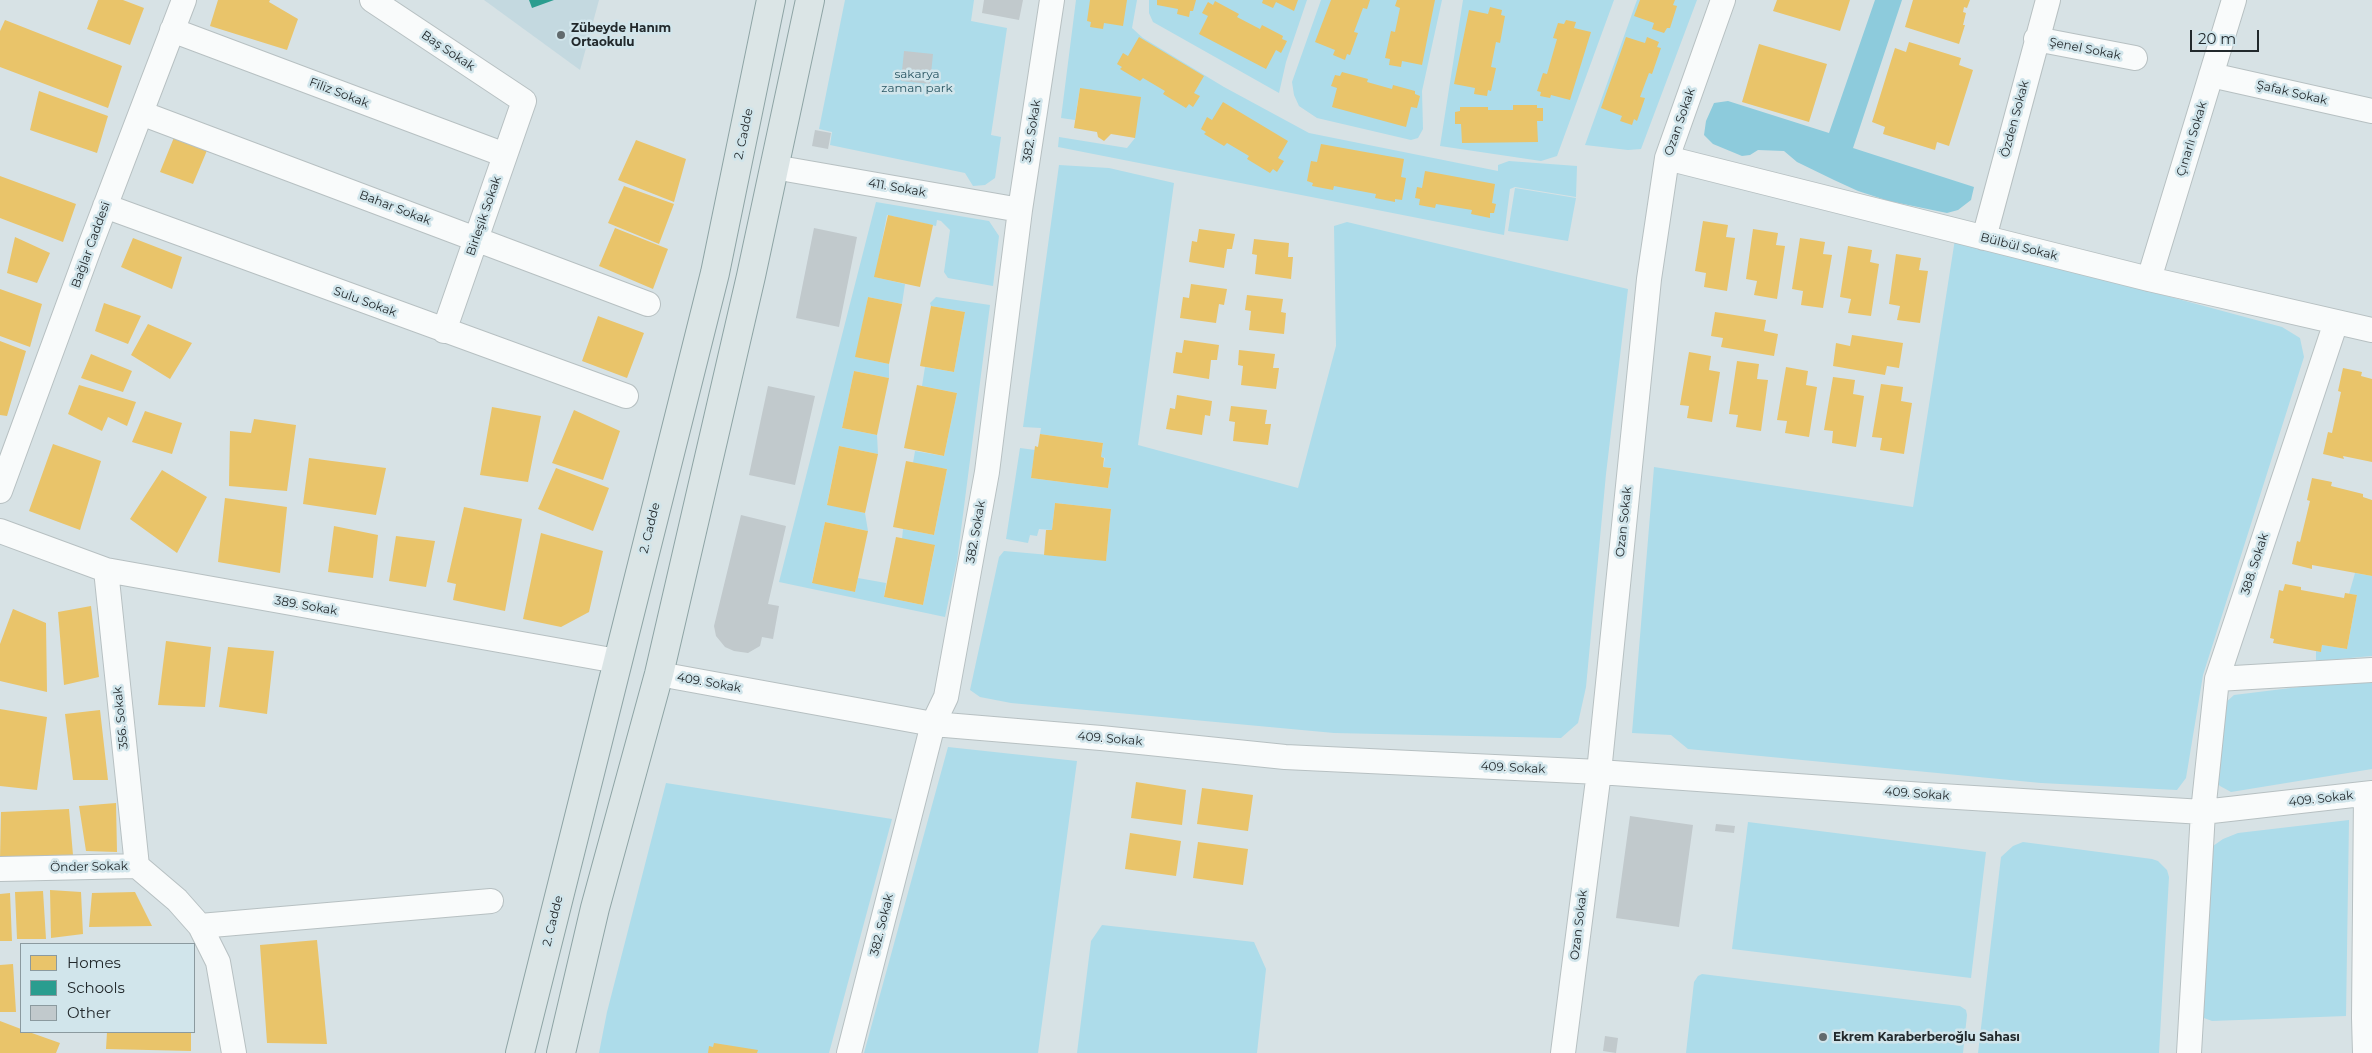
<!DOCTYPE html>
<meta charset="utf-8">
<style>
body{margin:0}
#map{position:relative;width:2372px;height:1053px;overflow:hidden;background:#d7e2e5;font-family:Montserrat,sans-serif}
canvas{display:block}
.legend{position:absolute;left:20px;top:943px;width:175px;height:90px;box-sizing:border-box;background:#d1e5eb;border:1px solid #8b9a9f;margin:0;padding:6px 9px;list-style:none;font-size:15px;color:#22292c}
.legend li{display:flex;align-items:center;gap:10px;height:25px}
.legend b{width:25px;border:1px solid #8b9a9f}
.scale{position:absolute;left:2190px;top:30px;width:69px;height:22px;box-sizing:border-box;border:2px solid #22292c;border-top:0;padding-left:6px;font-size:15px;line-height:18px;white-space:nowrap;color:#22292c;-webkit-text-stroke:4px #d1e5eb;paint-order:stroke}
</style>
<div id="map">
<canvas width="2372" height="1053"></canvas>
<ul class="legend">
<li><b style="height:14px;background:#e9c46a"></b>Homes</li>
<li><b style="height:14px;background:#2a9d8f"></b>Schools</li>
<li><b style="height:14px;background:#c1c9cc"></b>Other</li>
</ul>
<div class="scale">20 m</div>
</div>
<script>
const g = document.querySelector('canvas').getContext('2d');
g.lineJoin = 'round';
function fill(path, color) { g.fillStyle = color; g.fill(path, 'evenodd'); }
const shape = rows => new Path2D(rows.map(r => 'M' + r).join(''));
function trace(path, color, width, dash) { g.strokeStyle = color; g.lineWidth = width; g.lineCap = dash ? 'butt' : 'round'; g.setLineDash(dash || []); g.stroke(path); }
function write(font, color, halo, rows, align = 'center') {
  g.font = font + ' Montserrat,sans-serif'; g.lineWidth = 5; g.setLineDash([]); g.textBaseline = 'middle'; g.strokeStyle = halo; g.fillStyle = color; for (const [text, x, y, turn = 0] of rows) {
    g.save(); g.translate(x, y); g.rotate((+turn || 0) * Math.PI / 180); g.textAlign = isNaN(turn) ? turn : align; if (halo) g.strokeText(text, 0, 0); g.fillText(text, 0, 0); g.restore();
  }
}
const built = shape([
 [484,0,599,0,580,70]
]);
const green = shape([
 [845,0,974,0,971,21,1007,28,991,135,1001,137,995,178,985,185,973,186,965,173,830,145,832,132,819,129],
 [1076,0,1137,0,1132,28,1143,38,1224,87,1309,133,1498,171,1498,165,1509,161,1577,166,1576,197,1515,187,1510,189,1504,235,1058,147,1059,137,1127,148,1135,138,1080,88,1075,120,1061,118],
 [1149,0,1307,0,1286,62,1279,93,1153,22,1149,13],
 [1321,0,1442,0,1422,91,1423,129,1418,138,1411,140,1317,118,1299,106,1294,95,1292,82],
 [1463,0,1614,0,1557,156,1541,161,1440,146],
 [1637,0,1697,0,1641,149,1628,150,1585,145],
 [1059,165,1109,168,1174,183,1138,445,1298,488,1336,346,1334,226,1347,222,1628,289,1606,474,1586,687,1578,723,1561,738,1334,733,1011,703,980,697,970,690,999,557,1004,551,1106,560,1111,509,1055,503,1052,530,1039,529,1037,536,1030,535,1028,543,1006,539,1020,448,1035,450,1031,478,1108,488,1111,468,1103,467,1105,458,1101,457,1103,443,1040,434,1041,428,1023,427],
 [1515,188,1576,198,1568,241,1508,231],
 [876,202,989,221,999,236,993,286,948,278,944,272,950,230,941,221,937,220,936,226,887,215,875,277,905,284,902,304,868,297,856,357,889,364,889,378,854,371,842,428,877,435,878,454,839,446,827,504,865,513,868,531,825,522,812,582,855,592,858,578,886,583,884,597,923,605,935,546,902,539,903,529,934,535,947,469,913,463,915,451,944,456,957,393,922,386,925,367,954,372,965,312,931,306,930,303,936,297,990,305,957,561,945,617,779,582],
 [1955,239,2282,327,2300,338,2304,357,2203,675,2186,778,2177,790,2041,783,1688,749,1671,735,1632,733,1654,467,1913,507],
 [2355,573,2372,576,2372,656,2316,661,2316,651,2321,652,2322,645,2347,649,2357,595,2349,594],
 [2372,678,2372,769,2231,792,2220,786,2216,782,2224,704,2234,695],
 [948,747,1077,761,1038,1053,864,1053],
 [666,783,892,819,829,1053,599,1053,607,1012],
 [2349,820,2346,1016,2212,1021,2204,1018,2201,1014,2213,846,2223,839,2238,833],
 [1748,822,1986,852,1971,978,1732,949],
 [2023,842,2152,859,2158,861,2167,870,2169,877,2159,1053,1978,1053,2001,857,2013,846],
 [1102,925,1254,942,1266,969,1257,1053,1077,1053,1091,941],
 [1702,974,1960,1006,1966,1010,1967,1015,1963,1053,1686,1053,1694,982,1698,976]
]);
const forest = shape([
 [1875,0,1902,0,1853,148,1974,187,1971,200,1958,210,1947,213,1889,201,1858,191,1834,180,1797,162,1784,151,1758,150,1750,155,1742,156,1713,144,1704,135,1706,121,1714,103,1728,101,1829,133]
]);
const homes = shape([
 [98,0,123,0,144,8,130,45,87,29],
 [218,0,270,0,269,2,298,19,287,50,210,26],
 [1090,0,1127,0,1123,26,1104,23,1103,29,1090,27,1091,22,1087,21],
 [1157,0,1196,0,1193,11,1190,11,1189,17,1177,14,1178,9,1157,5],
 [1263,0,1298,0,1294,11,1276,2,1273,8,1262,3],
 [1331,0,1370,0,1367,9,1363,8,1354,32,1358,33,1350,55,1347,54,1345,60,1333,55,1335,50,1315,42],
 [1397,0,1435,0,1422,65,1402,61,1401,67,1389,65,1390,59,1385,58,1391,31,1395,32,1400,8,1395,6],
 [1640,0,1675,0,1673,5,1677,6,1670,28,1667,28,1664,33,1652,29,1654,23,1634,16],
 [1777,0,1850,0,1840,31,1773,11],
 [1913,0,1970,0,1967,8,1964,7,1963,12,1966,13,1963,25,1965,25,1959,44,1905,27],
 [1215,1,1239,14,1237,17,1260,29,1262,25,1283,36,1282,39,1287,41,1281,53,1276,50,1266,69,1199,34,1208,16,1202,13,1208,2,1213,5],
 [1490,7,1502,10,1501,15,1505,16,1500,43,1496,42,1491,67,1496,68,1491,91,1488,90,1487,96,1474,94,1475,88,1454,84,1469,10,1488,14],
 [5,20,122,66,108,108,0,67,0,31],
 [1566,20,1576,22,1574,28,1591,32,1570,100,1551,95,1550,98,1540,96,1541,92,1537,91,1543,73,1547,74,1557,39,1553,38,1558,23,1564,24],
 [1139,37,1204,76,1194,93,1200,96,1193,107,1189,104,1186,108,1163,94,1165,91,1143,78,1140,81,1120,69,1122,67,1117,64,1123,53,1128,56],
 [1626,37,1645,43,1647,37,1659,42,1657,47,1661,48,1652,74,1649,73,1640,97,1645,98,1637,121,1634,119,1632,125,1620,121,1622,116,1601,108],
 [1909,42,1961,58,1959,65,1973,70,1949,146,1937,142,1935,150,1883,134,1885,127,1872,122,1895,48,1906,52],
 [1759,44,1827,64,1809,122,1742,102],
 [1342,72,1368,79,1367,82,1392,89,1393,85,1415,91,1415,94,1420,96,1417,108,1411,107,1406,127,1332,107,1337,88,1331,86,1335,75,1340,76],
 [1080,88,1141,97,1135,138,1111,134,1104,141,1098,137,1097,132,1074,128],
 [39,91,108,116,97,153,30,130],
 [1223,102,1288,141,1278,158,1284,161,1277,172,1273,169,1270,173,1247,159,1249,156,1227,143,1224,146,1204,134,1206,132,1201,129,1207,117,1212,120],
 [1513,105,1537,105,1537,108,1543,108,1543,121,1537,121,1538,142,1462,143,1461,124,1455,124,1455,112,1460,111,1460,107,1488,107,1488,110,1513,110],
 [175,135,208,148,193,184,160,172],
 [636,140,686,159,674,202,618,180],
 [1321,144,1404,159,1401,177,1406,178,1402,200,1395,199,1395,202,1375,198,1376,194,1334,186,1333,190,1312,186,1313,183,1307,181,1311,161,1317,162],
 [1425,171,1495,184,1492,203,1496,204,1494,213,1490,213,1490,218,1471,214,1472,210,1436,204,1435,208,1419,205,1420,199,1415,198,1417,187,1422,188],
 [0,176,76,204,63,242,0,218],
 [624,186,674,204,659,244,608,223],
 [888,215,933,225,920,287,874,277],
 [1703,221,1728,225,1726,237,1735,238,1727,291,1704,287,1706,273,1695,271],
 [615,228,668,249,653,289,599,266],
 [1199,229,1235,234,1232,249,1227,249,1224,268,1189,262,1192,241,1197,242],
 [1753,229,1778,233,1776,245,1785,246,1777,299,1754,295,1757,281,1746,279],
 [15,237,50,253,37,283,7,273],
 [133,238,182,257,172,289,121,267],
 [1800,238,1825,242,1823,254,1832,255,1823,308,1801,305,1803,291,1792,289],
 [1254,239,1289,243,1288,257,1293,257,1291,279,1255,274,1257,255,1252,254],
 [1848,246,1872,250,1870,262,1879,264,1871,316,1848,313,1851,299,1840,297],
 [1896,254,1921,258,1919,270,1928,271,1920,323,1897,320,1900,306,1889,304],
 [1191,284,1227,289,1224,305,1219,304,1216,323,1180,318,1183,297,1189,298],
 [0,289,42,304,30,347,0,336],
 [1247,295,1283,299,1281,312,1286,313,1284,334,1249,330,1251,311,1245,310],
 [868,297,902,304,889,364,855,357],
 [104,303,141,316,128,344,95,331],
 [931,306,965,312,954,372,920,366],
 [1715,312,1766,320,1764,331,1778,334,1774,356,1721,347,1723,338,1711,336],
 [598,316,644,333,627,378,582,361],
 [148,324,192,343,170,379,131,355],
 [1852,335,1903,343,1899,368,1887,366,1885,375,1833,366,1836,343,1850,346],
 [1184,340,1219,345,1217,360,1211,360,1209,379,1173,373,1176,352,1182,353],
 [0,341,26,351,7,416,0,415],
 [1239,350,1275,354,1273,368,1279,368,1276,389,1241,385,1243,366,1238,365],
 [1689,352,1711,356,1709,370,1720,372,1712,422,1687,418,1689,406,1680,405],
 [91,354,132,371,123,392,81,378],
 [1737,361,1759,364,1757,379,1768,380,1761,431,1736,427,1738,415,1729,414],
 [1786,367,1808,371,1806,385,1817,387,1809,437,1785,433,1787,421,1777,420],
 [2343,368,2362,372,2361,376,2372,379,2372,462,2343,456,2344,459,2323,454,2328,432,2332,433,2341,392,2338,391],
 [854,371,889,378,877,435,842,428],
 [1833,377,1855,380,1853,394,1864,396,1856,447,1832,443,1833,431,1824,430],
 [1881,384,1903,387,1901,401,1912,403,1904,454,1880,450,1882,438,1872,437],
 [79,385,136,402,127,426,108,417,102,431,68,414],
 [917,385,957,393,944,456,904,448],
 [1177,395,1212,401,1210,416,1205,415,1202,435,1166,429,1170,408,1175,409],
 [1231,406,1267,410,1265,424,1271,424,1268,445,1233,441,1235,422,1229,421],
 [492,407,541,416,528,482,480,475],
 [574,410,620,431,603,480,552,463],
 [145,411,182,423,172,454,132,442],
 [254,419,296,425,287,491,229,486,230,431,251,433],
 [1040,434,1103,443,1101,457,1104,458,1103,467,1111,468,1108,488,1031,478,1035,446,1038,447],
 [53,444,101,461,80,530,29,511],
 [839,446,878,454,865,513,827,505],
 [309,458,386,468,376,515,303,504],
 [906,461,947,469,934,535,893,527],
 [556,468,609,488,593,531,538,509],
 [162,470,207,497,177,553,130,519],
 [2312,478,2332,482,2331,486,2363,494,2363,497,2372,500,2372,576,2312,565,2312,569,2292,564,2297,541,2300,542,2310,501,2307,500],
 [225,498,287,507,280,573,218,562],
 [1055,503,1111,509,1106,561,1044,555,1046,530,1052,530],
 [464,507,522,519,505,611,453,600,456,584,447,582],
 [825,522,868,531,855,592,812,583],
 [334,526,378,535,373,578,328,572],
 [541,533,603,551,589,612,561,627,523,619],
 [396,536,435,541,426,587,389,581],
 [896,537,935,545,923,605,884,597],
 [2285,584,2301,587,2301,590,2344,598,2345,593,2357,595,2347,649,2322,645,2321,652,2273,643,2274,639,2270,638,2279,590,2283,591],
 [91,606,99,677,64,685,58,612],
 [13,609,46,623,47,692,0,681,0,644],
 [166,641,211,647,205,707,158,705],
 [228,647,274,651,267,714,219,707],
 [0,709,47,717,37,790,0,786],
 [100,710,108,780,73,780,65,714],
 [1136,782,1186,790,1182,825,1131,818],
 [1202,788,1253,795,1248,831,1197,824],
 [116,803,117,852,86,851,79,806],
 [69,809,73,855,0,859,1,812],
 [1130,833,1181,841,1176,876,1125,869],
 [1198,842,1248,849,1243,885,1193,878],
 [50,890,81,892,83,934,51,938],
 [43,891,46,939,17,939,15,892],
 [135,892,152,926,89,927,92,893],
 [10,893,12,941,0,941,0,894],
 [317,940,327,1044,267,1043,260,945],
 [13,964,16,1012,0,1012,0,965],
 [0,1021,21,1029,21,1032,29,1032,60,1043,56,1053,0,1053],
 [107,1032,191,1032,191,1051,106,1049],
 [714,1043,758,1050,757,1053,708,1053,709,1046,713,1047]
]);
const schools = shape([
 [529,0,554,0,532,8]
]);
const building = shape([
 [984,0,1023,0,1019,20,982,13],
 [904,51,933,54,930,84,901,81],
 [815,130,831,133,828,149,812,146],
 [814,228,857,237,839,327,796,318],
 [768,386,815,396,795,485,749,475],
 [741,515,786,526,768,604,779,606,773,639,762,637,760,646,748,653,734,651,725,647,716,636,714,626],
 [1630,816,1693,825,1679,927,1616,918],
 [1716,824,1735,826,1734,833,1715,831],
 [1605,1036,1618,1038,1616,1053,1603,1051]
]);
const minor = shape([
 [372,0,524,101,444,331],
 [172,30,505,155],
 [2036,39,2135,58],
 [2211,75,2372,111],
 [141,113,648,304],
 [1667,158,2149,279,2372,330],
 [774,167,1020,210],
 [105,206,626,396],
 [1984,238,2048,0],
 [2149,279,2234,0],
 [0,491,90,246,184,0],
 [0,531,106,570,617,661],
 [106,570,137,866],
 [659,674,933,724,1101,738,1285,757,1599,772,1924,795,2203,812,2372,793],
 [2217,679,2372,670],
 [0,869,137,866,177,900,200,926,218,962,234,1053],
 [200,926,491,901],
 [849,1053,933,724,946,697,987,472,1020,210,1052,0],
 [1563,1053,1599,772,1649,279,1667,158,1723,0],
 [2189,1053,2203,812,2217,679,2336,322],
 [2365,1053,2364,1018,2366,794]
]);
const major = shape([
 [520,1053,715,273,771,0],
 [561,1053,595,908,659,674,751,276,810,0]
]);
const markers = [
 [561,35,5,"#616a6d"],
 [1823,1037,5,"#616a6d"]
];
const poiNames = [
 ["Zübeyde Hanım",571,28],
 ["Ortaokulu",571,42],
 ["Ekrem Karaberberoğlu Sahası",1833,1037]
];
const streetNames = [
 ["Şenel Sokak",2085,49,11],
 ["Baş Sokak",448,51,34],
 ["Filiz Sokak",339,93,21],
 ["Şafak Sokak",2292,93,13],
 ["Özden Sokak",2015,119,-75],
 ["Ozan Sokak",1680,122,-71],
 ["382. Sokak",1032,131,-81],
 ["2. Cadde",744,134,-78],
 ["Çınarlı Sokak",2192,139,-73],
 ["411. Sokak",897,188,10],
 ["Bahar Sokak",395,208,21],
 ["Birleşik Sokak",484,216,-71],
 ["Bağlar Caddesi",91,245,-70],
 ["Bülbül Sokak",2019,247,14],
 ["Sulu Sokak",365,302,20],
 ["Ozan Sokak",1624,522,-84],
 ["2. Cadde",650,528,-76],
 ["382. Sokak",976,532,-80],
 ["388. Sokak",2255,564,-72],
 ["389. Sokak",306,606,10],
 ["409. Sokak",709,683,10],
 ["356. Sokak",121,718,-96],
 ["409. Sokak",1110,739,5],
 ["409. Sokak",1513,768,3],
 ["409. Sokak",1917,794,4],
 ["409. Sokak",2321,799,-6],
 ["Önder Sokak",89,867,-1],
 ["2. Cadde",553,921,-76],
 ["382. Sokak",882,925,-76],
 ["Ozan Sokak",1579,925,-83]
];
const parkNames = [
 ["sakarya",917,74],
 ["zaman park",917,88]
];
fill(built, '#c4d9e0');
fill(green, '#addcea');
fill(forest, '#8dcbdc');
fill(homes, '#e9c46a');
fill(schools, '#2a9d8f');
fill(building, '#c1c9cc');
trace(minor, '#b7c0c2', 26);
trace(major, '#8ea4a5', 30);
trace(minor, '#f9fbfb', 24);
trace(major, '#dbe5e6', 28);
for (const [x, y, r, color] of markers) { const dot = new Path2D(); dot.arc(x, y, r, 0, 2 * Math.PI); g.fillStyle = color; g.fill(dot); trace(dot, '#d1e5eb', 2); }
write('bold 12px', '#22292c', '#d1e5eb', poiNames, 'left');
write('12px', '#22292c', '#d1e5eb', streetNames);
write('12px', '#295663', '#d1e5eb', parkNames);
</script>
